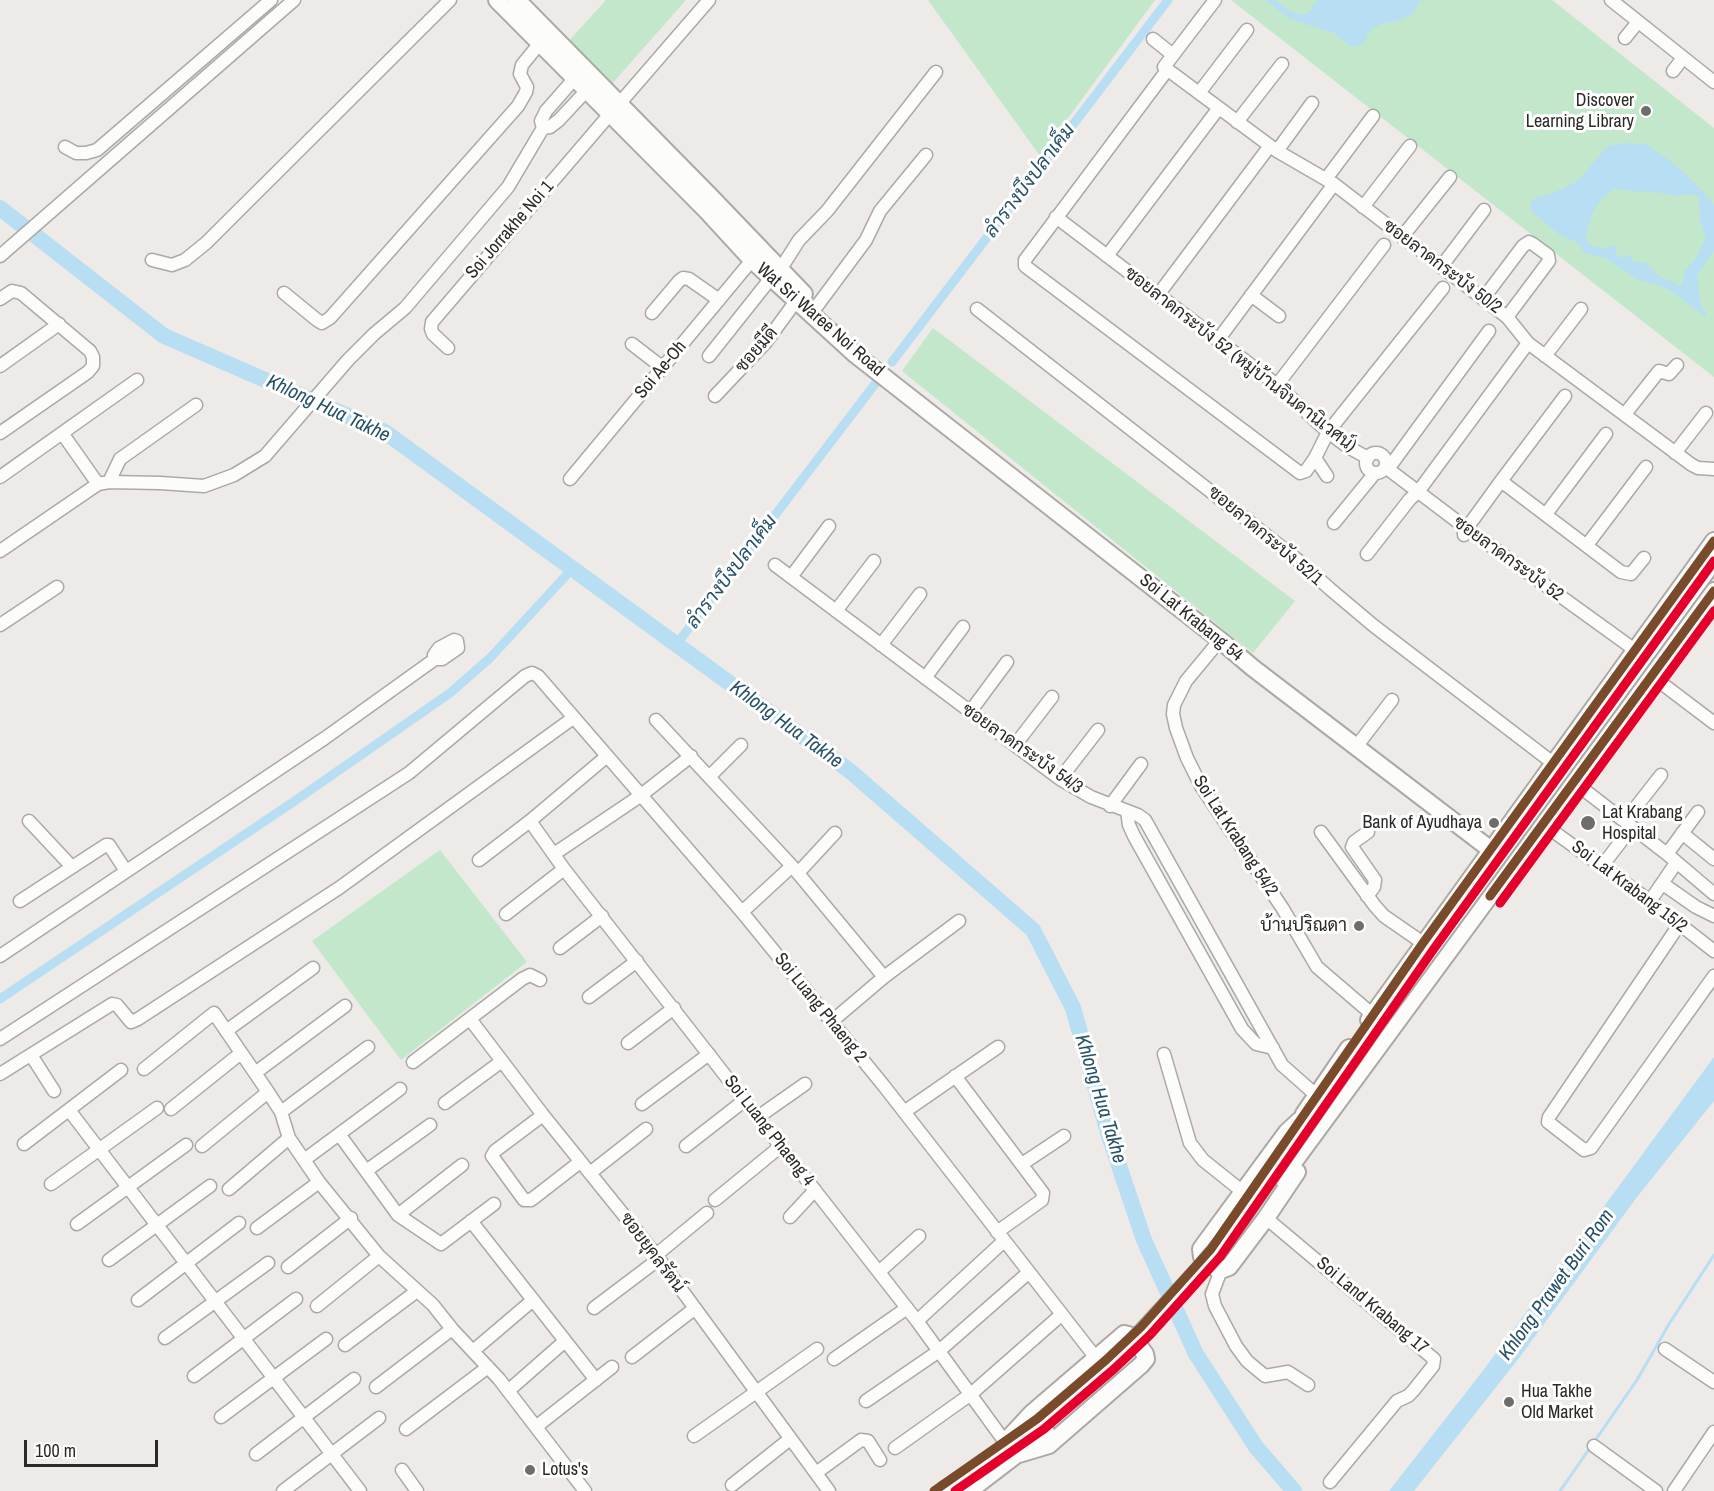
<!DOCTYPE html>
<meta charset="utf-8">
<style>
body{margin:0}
#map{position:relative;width:1714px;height:1491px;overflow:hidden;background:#edeae7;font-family:"Archivo Narrow",sans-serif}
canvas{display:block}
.scale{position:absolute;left:24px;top:1440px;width:134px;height:27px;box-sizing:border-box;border:3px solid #2b2a27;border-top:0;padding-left:8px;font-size:18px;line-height:21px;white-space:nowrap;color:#2b2a27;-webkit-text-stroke:4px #fff;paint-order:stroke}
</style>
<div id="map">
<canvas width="1714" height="1491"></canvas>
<div class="scale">100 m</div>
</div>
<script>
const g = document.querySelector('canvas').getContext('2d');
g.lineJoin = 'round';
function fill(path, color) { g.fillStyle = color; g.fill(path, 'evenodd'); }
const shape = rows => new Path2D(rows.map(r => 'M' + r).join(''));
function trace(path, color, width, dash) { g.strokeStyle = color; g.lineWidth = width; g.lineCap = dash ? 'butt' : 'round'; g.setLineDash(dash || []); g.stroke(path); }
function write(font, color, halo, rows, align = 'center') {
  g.font = font + ' "Archivo Narrow",Sarabun,sans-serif'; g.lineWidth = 6; g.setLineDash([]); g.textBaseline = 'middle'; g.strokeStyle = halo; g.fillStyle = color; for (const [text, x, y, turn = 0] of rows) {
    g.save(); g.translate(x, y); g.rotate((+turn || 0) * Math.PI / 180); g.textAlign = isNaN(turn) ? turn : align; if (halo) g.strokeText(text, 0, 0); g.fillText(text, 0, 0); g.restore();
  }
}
const green = shape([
 [606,0,686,0,610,86,567,43],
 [928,0,1155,0,1040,156],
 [1231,0,1552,0,1714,128,1714,377],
 [933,328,1295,601,1253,653,902,371],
 [440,850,527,962,401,1060,312,941]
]);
const water = shape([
 [1265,0,1275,0,1290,11,1302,15,1309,12,1317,0,1421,0,1412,14,1403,19,1380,25,1369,31,1365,41,1359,46,1350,46,1334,33,1290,19],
 [1623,143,1646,144,1678,167,1701,189,1714,205,1714,251,1697,275,1701,305,1707,315,1705,317,1673,292,1660,286,1637,279,1605,258,1602,253,1604,248,1615,245,1617,255,1622,258,1630,255,1634,262,1647,263,1659,277,1676,283,1679,286,1682,285,1685,271,1694,261,1706,237,1700,222,1699,199,1696,196,1688,194,1676,196,1656,192,1629,191,1617,189,1613,190,1600,200,1593,212,1585,238,1579,243,1560,235,1532,212,1530,205,1533,199,1555,192,1574,183,1584,174,1607,146],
 [1714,1057,1714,1101,1637,1197,1519,1358,1414,1491,1389,1491,1482,1372]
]);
const stream = shape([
 [1560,1491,1637,1380,1669,1324,1714,1255]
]);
const canal = shape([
 [1583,242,1587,249,1602,253],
 [892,362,1168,0],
 [676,645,875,384],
 [0,999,302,796,450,693,490,658,572,569]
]);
const river = shape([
 [0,208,164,336,385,432,850,771,1033,930,1073,1008,1109,1136,1144,1240,1196,1354,1256,1447,1294,1491]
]);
const minor = shape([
 [1215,0,1164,67,1277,151,1334,184,1507,317,1528,343,1692,465,1698,468,1714,469],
 [1611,0,1714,82],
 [1625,38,1638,22],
 [1153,39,1173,55],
 [1673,71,1683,58],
 [1165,73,1025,260,1025,266,1300,473,1306,471,1315,458,1328,432,1443,288],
 [1199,93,1247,30],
 [619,104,709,0],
 [1237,122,1282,64],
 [543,128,550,127,559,120,587,90],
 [65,147,76,153,86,153,97,150,271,0],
 [1277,151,1312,103],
 [1326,179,1373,116],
 [1363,207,1410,146],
 [1056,217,1277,385,1328,432,1348,447,1368,458],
 [1402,237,1450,177],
 [0,256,294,0],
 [1107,256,1215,113],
 [152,260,172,265,185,260,206,243,450,0],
 [1441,267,1484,210],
 [780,270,799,240,827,211,936,72],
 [284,293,317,320,322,323,330,318,518,106,526,92,527,87,520,74,522,65,540,43],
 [1158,295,1266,151],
 [1251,295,1279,316],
 [0,299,12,291,21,293,90,351,93,357,93,366,88,372,0,433],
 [1483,299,1523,246,1529,242,1533,244,1548,255,1549,261,1507,317],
 [817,306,866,240,880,211,926,155],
 [977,309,1228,505,1300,562,1330,589,1374,626,1553,763],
 [652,313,679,281,683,278,689,279,719,300],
 [1218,340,1334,184],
 [632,344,663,368],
 [448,348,433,334,431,329,432,322,610,114],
 [709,356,771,278],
 [1545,356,1581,309],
 [0,366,59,324],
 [1277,385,1384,245],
 [715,396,766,342,796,301],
 [1625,414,1659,371,1669,374,1677,365],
 [62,433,98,484],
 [1675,453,1706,413],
 '1366 463a10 10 0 1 1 20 0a10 10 0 1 1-20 0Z',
 [1315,458,1327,476],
 [1386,464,1388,469,1466,528,1635,650],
 [1388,469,1489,331],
 [0,477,137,380],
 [570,479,752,260],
 [1501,481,1621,572,1631,574,1644,558],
 [109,482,120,459,196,405],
 [1546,514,1606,434],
 [1334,523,1375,473],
 [1464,535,1464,532,1501,481,1565,396],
 [1587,545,1646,467],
 [0,551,98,484,109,482,160,483,204,486,234,475,265,456,348,360,374,334,405,308,508,187,543,128,541,121,546,111,575,78],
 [1367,554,1410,499,1418,492,1528,343],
 [775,565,1060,779,1091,797,1138,815,1145,820,1282,1065,1316,1095],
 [791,577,829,526],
 [836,611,874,561],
 [0,625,57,587],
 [1220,640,1186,681,1174,705,1173,714,1176,728,1187,758,1201,786,1283,909,1317,967,1373,1015],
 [881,645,920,594],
 [1652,676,1714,723],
 [925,678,963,627],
 [970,712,1007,662],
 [656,720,792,866,884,977],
 [1015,745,1052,697],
 [1356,747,1392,700],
 [709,777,741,745],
 [1060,779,1098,730],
 [1574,782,1667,854,1714,894],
 [1110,806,1141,764],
 [1127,811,1129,825,1134,836,1242,1029,1256,1044,1273,1048],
 [29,821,72,867],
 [530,821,564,869,917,1321,1005,1442],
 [1625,821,1661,775],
 [1543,824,1650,901,1714,951],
 [1321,832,1375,906,1384,916,1423,943],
 [1682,833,1714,859],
 [554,854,640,796,691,756],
 [1667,854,1698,812],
 [479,860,530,821,606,757],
 [1602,866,1632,827],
 [798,873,835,833],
 [1663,884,1696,907,1714,916],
 [1367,896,1374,887,1375,880,1352,847,1354,842,1368,832],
 [20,901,106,845,109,845,126,871],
 [1650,901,1676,863],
 [742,912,792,866],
 [506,914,564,869],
 [1679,925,1549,1117,1548,1122,1584,1150,1591,1148,1714,976],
 [560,948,602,916],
 [0,956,325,738,435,659,442,659,458,648,457,641,454,640,439,648,434,655,435,659],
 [589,997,637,961],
 [470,1019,543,1115,656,1255,829,1491],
 [831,1022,884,977,959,921],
 [226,1031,313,968],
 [0,1039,409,773,525,676,532,673,538,676,742,912,884,1086,1096,1358],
 [628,1043,674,1008],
 [1164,1054,1190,1143,1203,1160,1243,1192],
 [31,1055,54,1091],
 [413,1062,522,979,530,975,540,980],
 [144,1069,214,1013,268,1092,281,1112,289,1138,319,1182,379,1256,433,1305,452,1329,499,1379,585,1491],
 [255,1073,345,1006],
 [0,1074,112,1004,117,1005,131,1022,138,1019,339,888,573,718],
 [955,1076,1043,1193,1042,1200,997,1232],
 [445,1103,502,1061],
 [642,1104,709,1054],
 [171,1109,241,1053],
 [69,1110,360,1491],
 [281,1112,368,1047],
 [904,1112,998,1047],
 [543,1115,495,1151,492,1156,524,1200,531,1200,580,1162],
 [758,1117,805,1084],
 [339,1134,398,1215,441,1244,494,1204],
 [24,1144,121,1070],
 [202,1146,268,1092],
 [686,1146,745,1100],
 [304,1160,400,1089],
 [1022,1164,1064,1136],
 [366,1171,430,1125],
 [590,1173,646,1129],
 [51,1184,157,1108],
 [229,1189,289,1138],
 [715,1200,781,1146],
 [398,1215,462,1165],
 [790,1217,815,1190],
 [1266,1218,1434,1359,1433,1366,1413,1391,1408,1396,1397,1401,1330,1482],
 [471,1221,596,1380],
 [77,1224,186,1145],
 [257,1228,319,1182],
 [656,1255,707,1213],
 [109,1260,210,1186],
 [288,1267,351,1218],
 [1221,1270,1212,1294,1215,1306,1236,1346,1247,1361,1265,1376,1288,1372,1308,1385],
 [879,1272,919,1236],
 [138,1300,239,1223],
 [317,1306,379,1256],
 [594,1308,659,1259],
 [917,1321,1004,1241],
 [165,1338,268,1263],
 [345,1345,417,1291],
 [1665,1349,1714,1382],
 [473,1351,533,1300],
 [632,1357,694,1309],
 [834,1359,907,1308],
 [194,1376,296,1299],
 [376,1387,452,1329],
 [508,1391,565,1341],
 [866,1401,939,1351,1028,1273],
 [221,1417,326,1339],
 [537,1426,612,1367],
 [406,1429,488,1367],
 [694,1436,817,1349],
 [1594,1446,1656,1491],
 [895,1448,971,1394,1061,1315],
 [256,1454,354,1379],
 [402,1470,417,1491],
 [816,1473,861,1440,868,1441,880,1460],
 [732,1485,790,1439],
 [283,1491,379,1418],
 [1674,1491,1714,1432]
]);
const major = shape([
 [497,0,706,210,752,260,856,355,1220,640,1253,668,1512,866],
 [517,0,710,196,804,294],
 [1369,1020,1714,541],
 [1304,1114,1349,1048],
 [1297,1172,1266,1218,1229,1267,1221,1270,1217,1269,1202,1257,1201,1249,1206,1242,1287,1132,1300,1120],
 [1282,1178,1714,591],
 [1006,1441,1032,1413,1124,1334,1132,1336,1145,1354,1146,1359,1141,1365,1049,1445,1019,1454],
 [969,1491,1046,1432]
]);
const majorBridge = shape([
 [943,1491,988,1462,1043,1421,1097,1376,1132,1343,1203,1266,1229,1235,1375,1025,1714,561]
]);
const bus1 = shape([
 [1490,896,1714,591],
 [934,1491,1037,1419,1106,1360,1141,1327,1211,1249,1423,943,1714,541]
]);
const bus2 = shape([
 [1500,903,1714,611],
 [955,1491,1044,1429,1114,1369,1150,1335,1220,1257,1433,950,1714,561]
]);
const markers = [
 [1646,111,6,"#6f6d6a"],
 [1494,823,6,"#6f6d6a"],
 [1588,823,8,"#6f6d6a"],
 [1359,926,6,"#6f6d6a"],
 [1509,1402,6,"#6f6d6a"],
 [530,1470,6,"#6f6d6a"]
];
const poiNames = [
 ["Discover",1634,101],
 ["Learning Library",1634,122],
 ["Lat Krabang",1602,813,"left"],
 ["Hospital",1602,834,"left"],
 ["Bank of Ayudhaya",1482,823],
 ["บ้านปริณดา",1347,926],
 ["Hua Takhe",1521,1392,"left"],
 ["Old Market",1521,1413,"left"],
 ["Lotus's",542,1470,"left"]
];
const streetNames = [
 ["Soi Jorrakhe Noi 1",510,230,-49],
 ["ซอยลาดกระบัง 50/2",1442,267,37],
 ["Wat Sri Waree Noi Road",820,320,41],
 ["ซอยมีดี",757,350,-49],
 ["ซอยลาดกระบัง 52 (หมู่บ้านจินดานิเวศน์)",1240,360,38],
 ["Soi Ae-Oh",661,370,-50],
 ["ซอยลาดกระบัง 52/1",1265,536,40],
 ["ซอยลาดกระบัง 52",1508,559,36],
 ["Soi Lat Krabang 54",1191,618,39],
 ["ซอยลาดกระบัง 54/3",1022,749,35],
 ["Soi Lat Krabang 54/2",1235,836,57],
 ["Soi Lat Krabang 15/2",1629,887,37],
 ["Soi Luang Phaeng 2",820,1008,51],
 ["Soi Luang Phaeng 4",769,1131,52],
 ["ซอยยุคลรัตน์",652,1253,53],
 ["Soi Land Krabang 17",1372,1306,40]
];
const waterNames = [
 ["ลำรางบึงปลาเค็ม",1030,181,-53],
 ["Khlong Hua Takhe",328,409,25],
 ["ลำรางบึงปลาเค็ม",732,572,-53],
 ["Khlong Hua Takhe",786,725,36],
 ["Khlong Hua Takhe",1100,1099,73],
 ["Khlong Prawet Buri Rom",1557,1285,-54]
];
fill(green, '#c3e7cb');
fill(water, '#b8def3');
trace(stream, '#b8def3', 3);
trace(canal, '#b8def3', 9);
trace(river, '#b8def3', 16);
trace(minor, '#aba9a6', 15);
trace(major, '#aba9a6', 20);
trace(minor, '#fcfcfb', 12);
trace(major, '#fcfcfb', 16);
trace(majorBridge, '#aba9a6', 20, []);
trace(majorBridge, '#fcfcfb', 16);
trace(bus1, '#7a4b2a', 9);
trace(bus2, '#e4002b', 9);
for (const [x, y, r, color] of markers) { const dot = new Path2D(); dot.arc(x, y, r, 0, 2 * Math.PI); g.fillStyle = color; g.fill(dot); trace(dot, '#fff', 2); }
write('18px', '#2b2a27', '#fff', poiNames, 'right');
write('18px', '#2b2a27', '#fff', streetNames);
write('italic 20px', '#275268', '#fff', waterNames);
</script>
